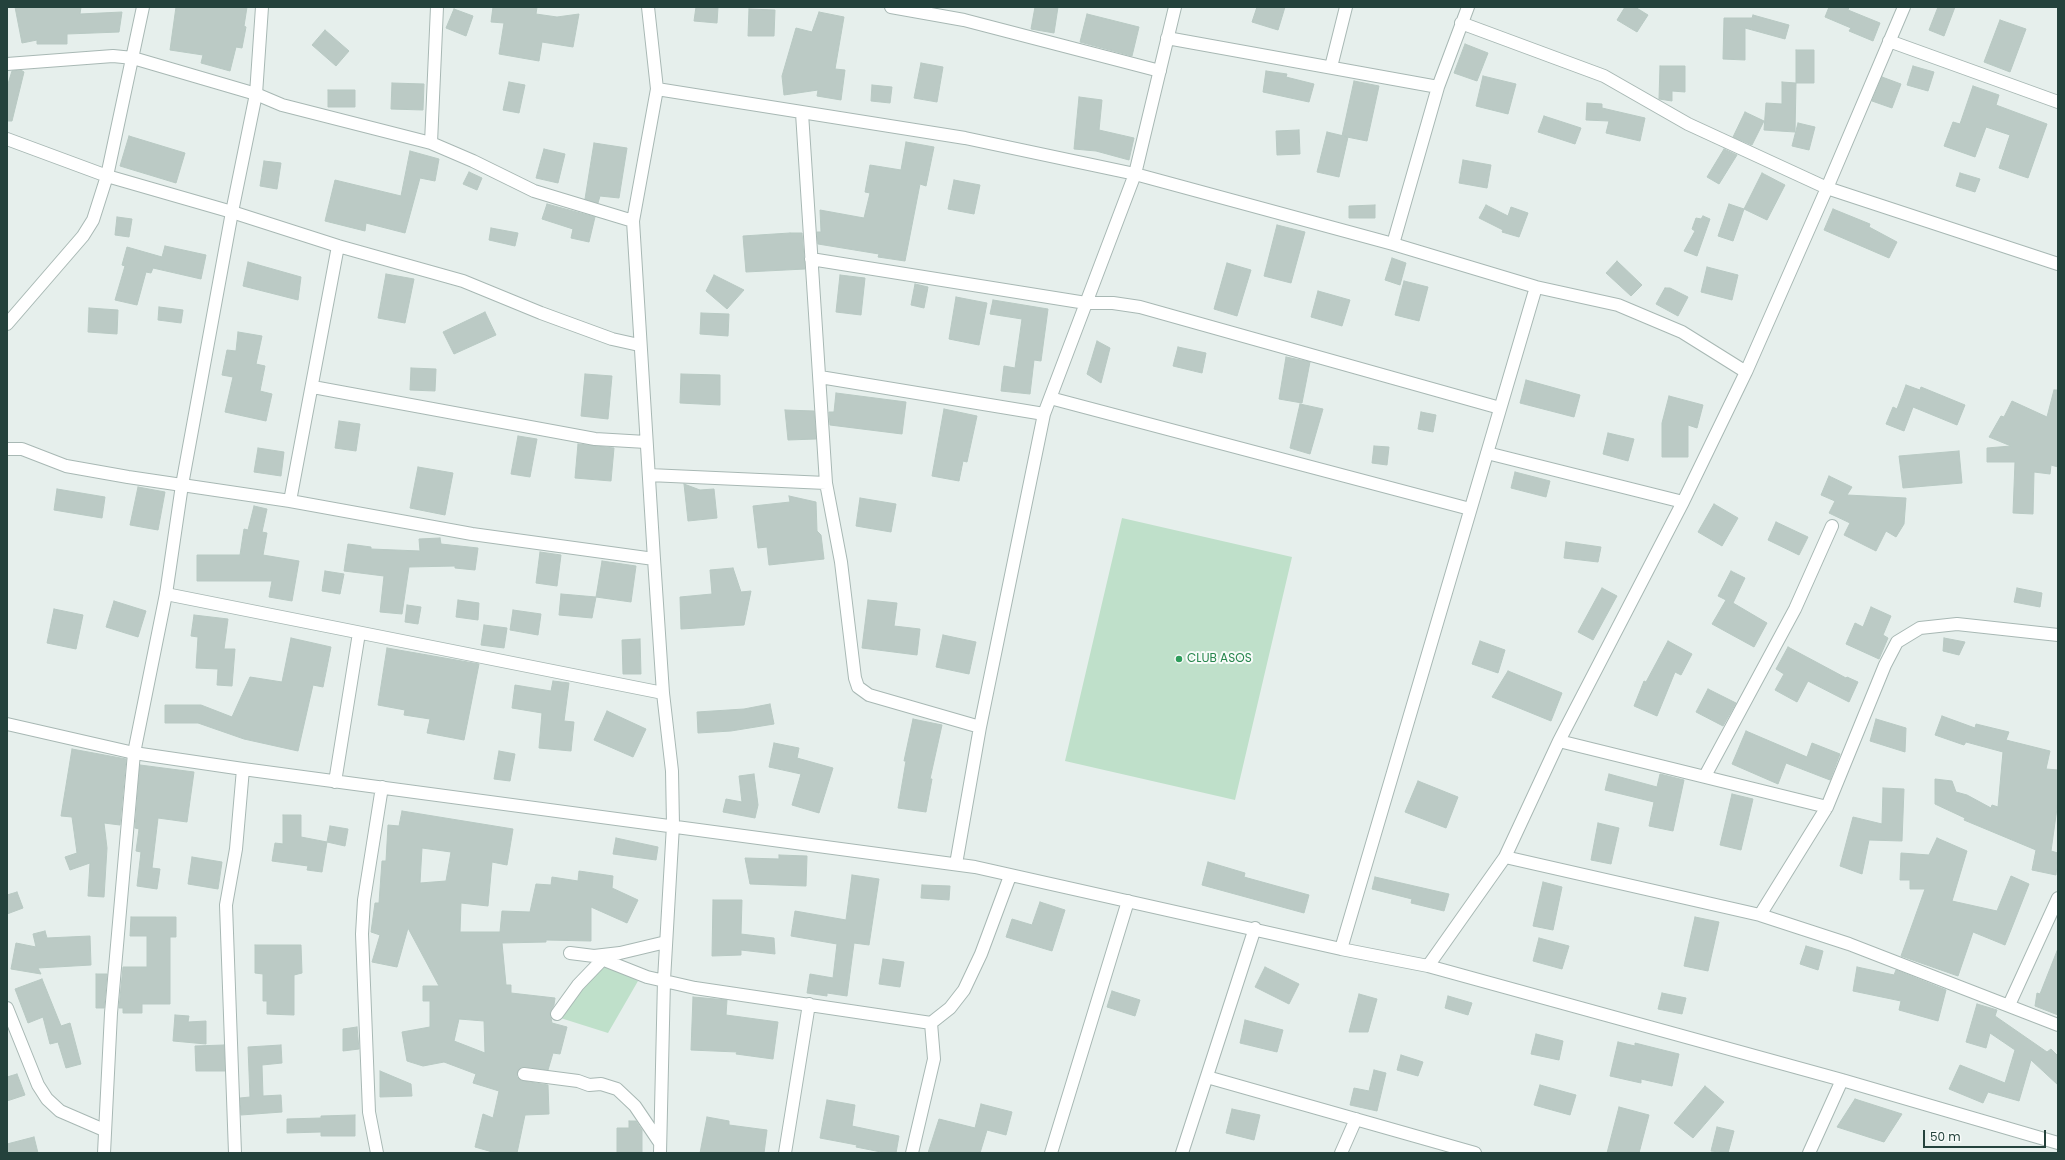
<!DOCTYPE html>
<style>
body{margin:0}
#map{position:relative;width:2065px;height:1160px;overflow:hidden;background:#e6efec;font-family:Poppins,sans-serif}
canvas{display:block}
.frame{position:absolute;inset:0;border:8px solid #24423c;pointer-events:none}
.scale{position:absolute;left:1923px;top:1130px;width:123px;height:18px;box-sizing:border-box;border:2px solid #24423c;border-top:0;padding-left:5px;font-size:12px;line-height:14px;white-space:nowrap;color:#24423c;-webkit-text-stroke:3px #f7fbf9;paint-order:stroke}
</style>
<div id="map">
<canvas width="2065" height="1160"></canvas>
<div class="frame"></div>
<div class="scale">50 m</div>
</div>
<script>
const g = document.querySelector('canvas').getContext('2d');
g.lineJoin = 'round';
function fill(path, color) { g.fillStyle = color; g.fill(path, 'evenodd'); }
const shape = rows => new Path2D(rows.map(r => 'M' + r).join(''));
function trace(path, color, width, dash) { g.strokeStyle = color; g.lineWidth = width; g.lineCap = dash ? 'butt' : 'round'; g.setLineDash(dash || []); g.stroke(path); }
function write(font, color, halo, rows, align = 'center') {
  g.font = font + ' Poppins,sans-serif'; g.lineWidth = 4; g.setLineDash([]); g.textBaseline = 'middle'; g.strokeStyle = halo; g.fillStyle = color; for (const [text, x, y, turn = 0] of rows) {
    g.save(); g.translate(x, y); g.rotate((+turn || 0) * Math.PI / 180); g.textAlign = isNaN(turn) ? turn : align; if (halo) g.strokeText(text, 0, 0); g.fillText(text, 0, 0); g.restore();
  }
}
const green = shape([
 [1122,518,1292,557,1235,800,1065,761],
 [597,959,638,981,608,1033,551,1015]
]);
const building = shape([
 [15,7,81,7,80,14,122,12,119,32,67,34,67,44,37,44,37,40,22,43,15,7],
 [176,7,247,7,244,26,246,27,242,48,236,47,230,71,201,63,203,55,170,50,176,7],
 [493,7,537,7,536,14,557,17,579,14,573,47,542,42,539,61,499,54,504,23,491,22,493,7],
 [696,7,718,7,717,23,694,21,696,7],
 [1035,7,1058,7,1054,33,1031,29,1035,7],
 [1257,7,1285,7,1278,30,1252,22,1257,7],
 [1625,7,1635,7,1648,15,1637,32,1617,20,1625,7],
 [1829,7,1849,7,1848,10,1880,23,1873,41,1849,31,1851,28,1825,17,1829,7],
 [1938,7,1955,7,1944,36,1929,30,1938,7],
 [454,9,473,16,466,36,446,28,454,9],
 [749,9,775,10,774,36,748,36,749,9],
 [819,12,844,17,835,69,845,70,841,100,817,96,818,90,784,95,782,76,796,28,812,32,819,12],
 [1087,14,1139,27,1132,56,1080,42,1087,14],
 [1753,15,1789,25,1785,39,1745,28,1745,60,1723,59,1724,18,1752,18,1753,15],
 [2000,20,2026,29,2010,72,1984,62,2000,20],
 [325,30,349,51,336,66,312,45,325,30],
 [1465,44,1488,53,1477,81,1454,73,1465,44],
 [1796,50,1814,50,1814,83,1796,83,1796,50],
 [921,63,943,67,937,102,914,98,921,63],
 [1660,66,1685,66,1685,92,1672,91,1672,101,1659,99,1660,66],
 [1913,66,1934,72,1928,91,1907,85,1913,66],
 [21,70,24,72,12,121,7,121,7,87,12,71,21,70],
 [1266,71,1287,74,1286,77,1314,84,1309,102,1263,92,1266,71],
 [1483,76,1516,84,1508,114,1476,106,1483,76],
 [1882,77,1901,84,1892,108,1872,101,1882,77],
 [1354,81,1379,86,1367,141,1342,136,1354,81],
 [509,82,525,85,519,113,503,110,509,82],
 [1782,82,1796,83,1795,132,1764,130,1766,103,1782,104,1782,82],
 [392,83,424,84,423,110,391,109,392,83],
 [872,85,892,87,890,103,871,101,872,85],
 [1973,86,1999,95,1996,105,2047,124,2028,178,1999,168,2010,135,1986,127,1975,157,1944,146,1953,122,1960,124,1973,86],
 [328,90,355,90,355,107,328,107,328,90],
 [1079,97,1102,100,1099,130,1134,138,1129,160,1096,151,1074,149,1079,97],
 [1587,103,1602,104,1602,108,1645,118,1640,141,1606,133,1609,121,1586,120,1587,103],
 [1745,112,1764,121,1752,145,1733,137,1745,112],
 [1544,116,1581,128,1575,144,1538,132,1544,116],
 [1798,123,1815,127,1809,150,1792,146,1798,123],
 [1299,130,1300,154,1277,155,1276,131,1299,130],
 [1327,132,1348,137,1339,177,1317,172,1327,132],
 [129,136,185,153,176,183,120,166,129,136],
 [906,142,934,147,926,186,920,184,905,261,878,257,879,254,818,244,817,232,821,232,820,210,864,218,870,193,865,192,870,165,901,170,906,142],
 [594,143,627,148,619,198,600,196,598,203,585,199,594,143],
 [544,149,565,154,558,183,536,178,544,149],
 [1724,149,1737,155,1719,184,1707,177,1724,149],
 [410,151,439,159,435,181,420,178,405,233,366,223,365,231,325,221,335,180,401,196,410,151],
 [1463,160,1491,165,1487,188,1459,183,1463,160],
 [264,161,281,163,277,189,260,186,264,161],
 [469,172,482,178,477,190,463,184,469,172],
 [1762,173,1785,185,1767,220,1744,209,1762,173],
 [1960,173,1980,179,1975,192,1956,186,1960,173],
 [954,180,980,185,974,214,948,209,954,180],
 [547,204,595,217,589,242,571,238,573,229,542,219,547,204],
 [1729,204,1744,209,1733,241,1718,236,1729,204],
 [1375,205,1375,218,1349,218,1349,206,1375,205],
 [1486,205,1508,216,1511,207,1528,213,1519,237,1502,232,1503,230,1479,218,1486,205],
 [1833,209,1870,224,1869,227,1897,242,1889,258,1824,230,1833,209],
 [1703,216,1710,219,1697,256,1684,251,1695,231,1692,229,1696,218,1701,219,1703,216],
 [117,217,132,219,129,237,115,235,117,217],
 [1277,225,1305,232,1291,283,1264,276,1277,225],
 [491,228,518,233,515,246,489,240,491,228],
 [790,233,802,233,805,269,746,272,743,236,790,233],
 [165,246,206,255,201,279,153,268,151,273,146,272,137,305,115,300,125,266,122,265,127,247,162,257,165,246],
 [1392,258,1406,263,1400,285,1385,280,1392,258],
 [1617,261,1642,285,1631,296,1606,273,1617,261],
 [248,262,301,277,298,300,243,286,248,262],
 [1227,263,1251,270,1237,316,1214,309,1227,263],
 [1707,267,1738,275,1732,300,1701,292,1707,267],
 [386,274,414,279,405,323,378,318,386,274],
 [714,275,744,290,727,309,706,291,714,275],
 [840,275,865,278,861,315,836,312,840,275],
 [1404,281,1428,287,1419,321,1395,315,1404,281],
 [915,284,928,287,924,308,911,305,915,284],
 [1665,288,1670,288,1688,297,1678,316,1656,304,1665,288],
 [1318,291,1350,300,1342,326,1311,317,1318,291],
 [956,297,987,303,979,345,949,339,956,297],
 [993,300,1048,309,1041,361,1034,360,1030,394,1001,391,1004,366,1015,368,1022,319,990,314,993,300],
 [159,307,183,310,181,323,158,320,159,307],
 [89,308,118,310,117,334,88,332,89,308],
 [485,312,496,335,454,354,443,332,485,312],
 [701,313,729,314,728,336,700,334,701,313],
 [238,332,262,336,256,364,265,366,260,391,272,394,266,421,225,412,233,377,222,375,227,350,236,351,238,332],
 [1097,341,1110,348,1101,383,1087,374,1097,341],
 [1178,347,1206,353,1202,373,1173,366,1178,347],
 [1286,357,1310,362,1302,403,1279,399,1286,357],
 [411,368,436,369,435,391,410,390,411,368],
 [585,374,612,376,608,419,581,416,585,374],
 [681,374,720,375,720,405,680,403,681,374],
 [1526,380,1580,395,1574,417,1520,403,1526,380],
 [1906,385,1920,390,1921,387,1965,405,1957,425,1913,407,1904,431,1886,424,1893,407,1897,409,1906,385],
 [2054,390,2058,390,2058,467,2051,465,2050,474,2034,472,2033,514,2013,513,2015,462,1987,462,1987,448,2011,446,1989,437,2001,416,2004,417,2012,401,2047,417,2054,390],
 [836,393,906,402,902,434,830,425,829,412,834,412,836,393],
 [1669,396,1703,405,1697,428,1688,425,1688,457,1662,457,1662,423,1669,396],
 [1300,404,1323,409,1310,454,1290,448,1300,404],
 [944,409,977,416,967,462,963,461,959,481,932,476,944,409],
 [785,410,814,411,816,439,788,440,785,410],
 [1421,412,1436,415,1433,432,1418,429,1421,412],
 [339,421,360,424,356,451,335,448,339,421],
 [1608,433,1634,439,1628,461,1603,454,1608,433],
 [518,436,537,439,530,477,511,474,518,436],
 [578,444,614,448,611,481,575,478,578,444],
 [1374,446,1389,447,1387,465,1372,463,1374,446],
 [258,448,284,452,281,476,254,472,258,448],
 [1959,451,1962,483,1903,488,1899,456,1959,451],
 [418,467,453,473,445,515,410,508,418,467],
 [1515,472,1550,481,1546,497,1511,488,1515,472],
 [1829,476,1852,487,1847,495,1906,498,1904,524,1896,537,1886,531,1876,551,1844,535,1850,523,1829,513,1835,501,1821,495,1829,476],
 [684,484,700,490,714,489,717,518,688,521,684,484],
 [138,487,165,492,158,530,130,525,138,487],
 [57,489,105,497,102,518,54,510,57,489],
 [789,496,816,502,817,531,821,535,824,559,769,565,767,547,758,548,753,506,790,502,789,496],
 [860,498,896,504,891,532,856,526,860,498],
 [1714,504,1738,518,1722,546,1698,532,1714,504],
 [254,506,267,509,262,532,267,533,263,555,299,561,292,601,269,597,272,581,197,581,197,555,240,555,244,529,248,530,254,506],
 [1776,522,1808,537,1799,555,1768,540,1776,522],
 [440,538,441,544,478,548,475,570,455,568,455,566,409,567,402,614,380,612,384,576,344,571,348,544,371,547,371,549,420,551,419,539,440,538],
 [1566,542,1601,547,1598,562,1564,558,1566,542],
 [540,552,561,555,557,586,536,583,540,552],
 [602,561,636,566,631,602,596,597,602,561],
 [733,568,741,592,751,591,744,625,681,629,680,597,712,594,710,570,733,568],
 [325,571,344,574,340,594,322,591,325,571],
 [1731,571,1745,578,1733,603,1767,623,1754,647,1712,624,1726,600,1718,596,1731,571],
 [1602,588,1617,596,1593,640,1578,632,1602,588],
 [2017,588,2042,593,2040,607,2014,602,2017,588],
 [561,594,596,597,592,618,559,615,561,594],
 [458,600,479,603,478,620,456,617,458,600],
 [868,600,897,603,894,626,920,629,917,655,862,648,868,600],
 [114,601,146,611,138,637,106,627,114,601],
 [407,605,421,607,418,624,405,622,407,605],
 [1871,607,1891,616,1883,635,1888,638,1879,659,1846,644,1855,623,1863,627,1871,607],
 [54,609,83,615,76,649,47,643,54,609],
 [513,610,541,614,538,635,510,630,513,610],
 [194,615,228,619,224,649,235,649,232,686,217,685,218,669,196,668,198,637,191,636,194,615],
 [484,625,507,628,504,648,481,645,484,625],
 [943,635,976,642,969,674,936,667,943,635],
 [291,638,331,647,323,687,313,685,298,751,244,739,198,723,165,723,165,705,201,705,232,717,250,677,282,682,291,638],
 [1944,638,1965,642,1959,655,1943,651,1944,638],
 [640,639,641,674,623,674,622,640,640,639],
 [1480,641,1505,650,1498,673,1472,664,1480,641],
 [1668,641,1692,654,1681,675,1675,672,1657,716,1634,706,1644,681,1646,682,1668,641],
 [1788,647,1846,678,1847,677,1858,682,1849,702,1808,681,1797,702,1775,690,1784,674,1776,669,1788,647],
 [387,648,479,664,464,740,427,733,430,719,404,715,405,710,378,705,387,648],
 [1508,671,1562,693,1551,721,1492,697,1508,671],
 [553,681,569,683,564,721,574,722,571,751,539,748,542,713,512,708,515,685,551,691,553,681],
 [1708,689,1736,703,1723,726,1696,712,1708,689],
 [770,704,774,724,731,731,698,733,697,712,744,709,770,704],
 [607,711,646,729,633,757,594,740,607,711],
 [1942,716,1975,728,1976,724,2009,732,2006,740,2050,751,2046,769,2058,770,2058,801,2051,851,2058,853,2056,875,2032,870,2036,850,1964,820,1965,818,1935,804,1935,779,1952,781,1956,792,1967,795,1991,808,1992,805,1998,807,2003,752,1966,742,1964,745,1935,735,1942,716],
 [913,719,942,725,930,779,932,779,926,812,898,808,906,761,904,761,913,719],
 [1876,719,1906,728,1905,752,1870,741,1876,719],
 [1746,731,1807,757,1812,743,1840,754,1830,780,1786,763,1778,784,1732,764,1746,731],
 [774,743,799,748,797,758,833,768,819,813,792,805,801,774,769,767,774,743],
 [72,749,126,759,120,825,104,823,107,848,104,897,88,896,90,863,70,870,65,857,77,853,72,817,61,816,72,749],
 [499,751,515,754,510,781,494,779,499,751],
 [140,765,194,772,187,822,158,818,152,868,160,869,157,889,137,886,141,852,136,851,139,829,135,828,140,765],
 [754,774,758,805,755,818,723,812,726,799,742,802,739,776,754,774],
 [1609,774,1657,787,1660,774,1684,780,1673,831,1649,826,1654,802,1605,790,1609,774],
 [1418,781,1458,797,1446,828,1405,812,1418,781],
 [1883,788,1904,789,1902,841,1869,840,1862,874,1840,866,1853,817,1882,824,1883,788],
 [1732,794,1753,799,1741,850,1720,845,1732,794],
 [402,811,513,829,507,865,492,862,488,906,461,903,460,932,500,932,502,911,530,912,536,884,551,885,552,877,578,881,579,871,613,876,612,888,638,900,627,923,591,907,591,941,546,940,546,942,502,943,506,985,511,985,511,993,555,998,554,1005,550,1013,552,1023,567,1027,560,1054,553,1053,548,1070,525,1067,521,1067,517,1073,517,1077,523,1081,548,1085,549,1114,525,1115,517,1153,496,1153,475,1147,483,1114,493,1118,499,1091,473,1083,476,1074,444,1062,423,1066,407,1061,402,1032,430,1027,430,1001,423,1001,423,986,439,986,408,928,397,967,372,962,380,935,371,932,375,903,379,903,382,861,386,861,388,825,399,826,402,811],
 [422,848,451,852,446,881,420,883,422,848],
 [459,1019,484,1021,485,1053,454,1041,459,1019],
 [283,815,301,815,301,837,327,842,322,872,307,870,308,866,272,861,275,843,283,844,283,815],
 [1598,823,1619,828,1611,864,1591,860,1598,823],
 [330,826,348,829,345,846,327,842,330,826],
 [616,838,658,847,656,860,613,854,616,838],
 [1937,838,1967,851,1952,901,1997,911,2011,876,2029,884,2005,945,1973,932,1958,976,1901,956,1925,889,1910,889,1910,880,1900,880,1901,853,1929,855,1937,838],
 [779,855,807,856,806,886,750,884,745,858,779,859,779,855],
 [192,857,222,862,218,889,188,884,192,857],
 [1208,862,1245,873,1244,877,1309,895,1304,913,1202,885,1208,862],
 [852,875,879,879,869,945,854,943,847,996,827,993,827,996,807,993,810,974,833,978,837,944,791,936,795,911,846,920,852,875],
 [1375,877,1449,894,1444,911,1411,903,1412,899,1372,889,1375,877],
 [1543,882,1562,887,1553,930,1533,926,1543,882],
 [922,885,950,886,949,900,921,898,922,885],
 [17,892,23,908,7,914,7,895,17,892],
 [713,900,742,900,741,934,774,938,775,954,741,950,741,955,712,956,713,900],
 [1040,902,1065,910,1052,951,1006,937,1012,919,1032,925,1040,902],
 [131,917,176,917,176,937,170,937,170,1004,142,1004,142,1013,123,1013,123,1008,119,1008,123,967,147,967,147,936,130,936,131,917],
 [1695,917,1719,922,1708,971,1684,966,1695,917],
 [45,931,47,938,90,936,91,965,38,968,41,974,11,969,16,943,36,947,33,934,45,931],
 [1539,938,1569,946,1562,969,1533,961,1539,938],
 [255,945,301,945,302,973,294,975,294,1015,267,1014,267,1001,263,1001,263,974,255,973,255,945],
 [1806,946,1823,951,1818,970,1800,964,1806,946],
 [2057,951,2058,951,2058,1015,2035,1006,2037,993,2040,994,2057,951],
 [883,959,904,962,900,987,879,984,883,959],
 [1265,967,1299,984,1289,1004,1255,987,1265,967],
 [1857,967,1894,975,1896,970,1946,990,1938,1021,1899,1010,1901,1001,1853,991,1857,967],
 [96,974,107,974,104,1008,96,1008,96,974],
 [42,979,61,1026,70,1023,81,1064,66,1068,58,1042,50,1044,43,1017,28,1023,15,989,42,979],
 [1112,991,1140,1000,1135,1016,1107,1007,1112,991],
 [1662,993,1686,998,1682,1014,1658,1009,1662,993],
 [1359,994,1377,999,1368,1032,1349,1032,1359,994],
 [1448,996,1472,1003,1468,1015,1445,1008,1448,996],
 [693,997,727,1000,726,1015,778,1022,773,1059,736,1054,737,1052,691,1050,693,997],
 [1977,1004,1997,1010,1995,1016,2047,1052,2051,1049,2058,1056,2058,1085,2031,1060,2019,1101,1988,1092,1983,1103,1949,1089,1960,1065,2005,1083,2015,1050,1990,1033,1986,1048,1966,1042,1977,1004],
 [175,1015,189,1016,188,1022,206,1021,206,1044,173,1041,175,1015],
 [1245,1020,1283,1030,1277,1052,1240,1043,1245,1020],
 [357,1027,359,1049,343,1051,343,1029,357,1027],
 [1536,1034,1563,1041,1559,1060,1531,1054,1536,1034],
 [1618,1042,1635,1046,1635,1043,1679,1054,1672,1086,1641,1079,1641,1083,1610,1076,1618,1042],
 [224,1045,225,1071,196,1071,195,1046,224,1045],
 [281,1045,282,1063,262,1065,263,1096,281,1095,282,1112,241,1115,240,1098,250,1097,248,1047,281,1045],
 [1401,1055,1423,1062,1418,1076,1397,1070,1401,1055],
 [1374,1070,1386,1073,1377,1111,1350,1105,1354,1088,1369,1091,1374,1070],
 [380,1071,411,1084,412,1096,380,1097,380,1071],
 [17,1074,25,1095,7,1101,7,1077,17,1074],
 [1540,1085,1576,1095,1570,1115,1534,1105,1540,1085],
 [1705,1086,1724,1102,1693,1138,1674,1123,1705,1086],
 [1855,1099,1902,1114,1884,1142,1837,1127,1855,1099],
 [827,1100,855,1105,852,1126,899,1136,896,1153,886,1153,856,1147,857,1145,820,1138,827,1100],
 [981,1104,1012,1112,1006,1135,987,1130,980,1153,928,1153,939,1119,975,1128,981,1104],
 [1619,1107,1649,1115,1639,1153,1607,1153,1619,1107],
 [1232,1109,1260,1115,1254,1140,1226,1133,1232,1109],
 [355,1115,355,1136,321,1136,321,1132,287,1133,287,1119,321,1118,321,1116,355,1115],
 [707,1117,729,1121,729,1125,767,1130,764,1153,700,1153,707,1117],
 [629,1121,636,1121,642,1130,642,1153,617,1153,617,1128,629,1128,629,1121],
 [1717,1127,1734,1131,1728,1153,1711,1151,1717,1127],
 [34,1137,38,1153,7,1153,7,1144,34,1137]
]);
const minor = shape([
 [648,7,657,89,633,221,654,559,663,693,672,771,673,825,664,980,660,1153],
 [891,7,964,20,1160,71],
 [1461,23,1604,76,1688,124,1827,188,2058,264],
 [1167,38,1438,87],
 [1889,41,2058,102],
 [7,64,113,56,133,58,256,94,282,105,431,143,473,161,534,191,633,221],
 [1331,67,1346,7],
 [657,89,965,138,1135,174,1393,244,1536,287,1618,305,1682,332,1746,372],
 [802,113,826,483,841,562,855,678,858,687,869,695,980,727],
 [7,139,107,176,232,212,338,246,463,281,541,313,612,339,639,345],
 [431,143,437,7],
 [1393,244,1438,87,1468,7],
 [811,259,1086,303,1113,303,1140,307,1500,408],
 [7,324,83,236,93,220,107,176,143,7],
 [820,377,1044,414],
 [313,387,595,439,646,442],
 [1050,398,1470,509],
 [7,449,22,449,66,466,128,477,290,501,472,534,654,559],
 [1487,453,1683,502],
 [649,475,826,483],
 [290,501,338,246],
 [166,594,663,693],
 [7,724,134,753,243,769,975,867,1341,949,1428,966,1842,1080,2058,1143],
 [1559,741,1827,807],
 [1705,776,1795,609,1832,526],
 [335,782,359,633],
 [1505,857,1760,915,1849,944,2058,1025],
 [956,864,980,727,1044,414,1135,174,1175,7],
 [1760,915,1827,807,1885,665,1897,642,1920,628,1957,624,2058,635],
 [1341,949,1536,287],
 [570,953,594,956,620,953,666,942],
 [594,956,647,977,695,988,931,1023],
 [1428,966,1505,857,1559,741,1683,502,1746,372,1827,188,1904,7],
 [2009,1005,2058,898],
 [7,1008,38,1085,47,1099,60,1111,104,1130],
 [557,1014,578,985,603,959],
 [524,1074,578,1081,589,1085,601,1084,617,1089,635,1106,660,1143],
 [1207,1077,1475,1153],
 [235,1153,226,905,236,849,243,769],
 [377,1153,369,1112,362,934,364,900,382,787],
 [785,1153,809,1004],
 [912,1153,934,1059,931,1023,950,1008,964,990,981,954,1010,876],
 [1051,1153,1128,901],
 [1182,1153,1255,928],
 [1341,1153,1356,1119],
 [1809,1153,1842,1080]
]);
const tertiary = shape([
 [104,1153,111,1013,134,753,166,594,182,485,232,212,256,94,262,7]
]);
const markers = [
 [1179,659,4,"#2e9e5b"]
];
const leisureNames = [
 ["CLUB ASOS",1187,659]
];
fill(green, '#bfe0ca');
fill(building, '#bbcac5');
trace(building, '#b8c9c3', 1);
trace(minor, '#a8b8b4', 14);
trace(tertiary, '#a8b8b4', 14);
trace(minor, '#fff', 12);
trace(tertiary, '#fff', 12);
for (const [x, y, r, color] of markers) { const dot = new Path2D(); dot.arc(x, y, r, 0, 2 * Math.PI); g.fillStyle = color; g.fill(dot); trace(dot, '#f7fbf9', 1.5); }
write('12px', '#27864d', '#f7fbf9', leisureNames, 'left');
</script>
